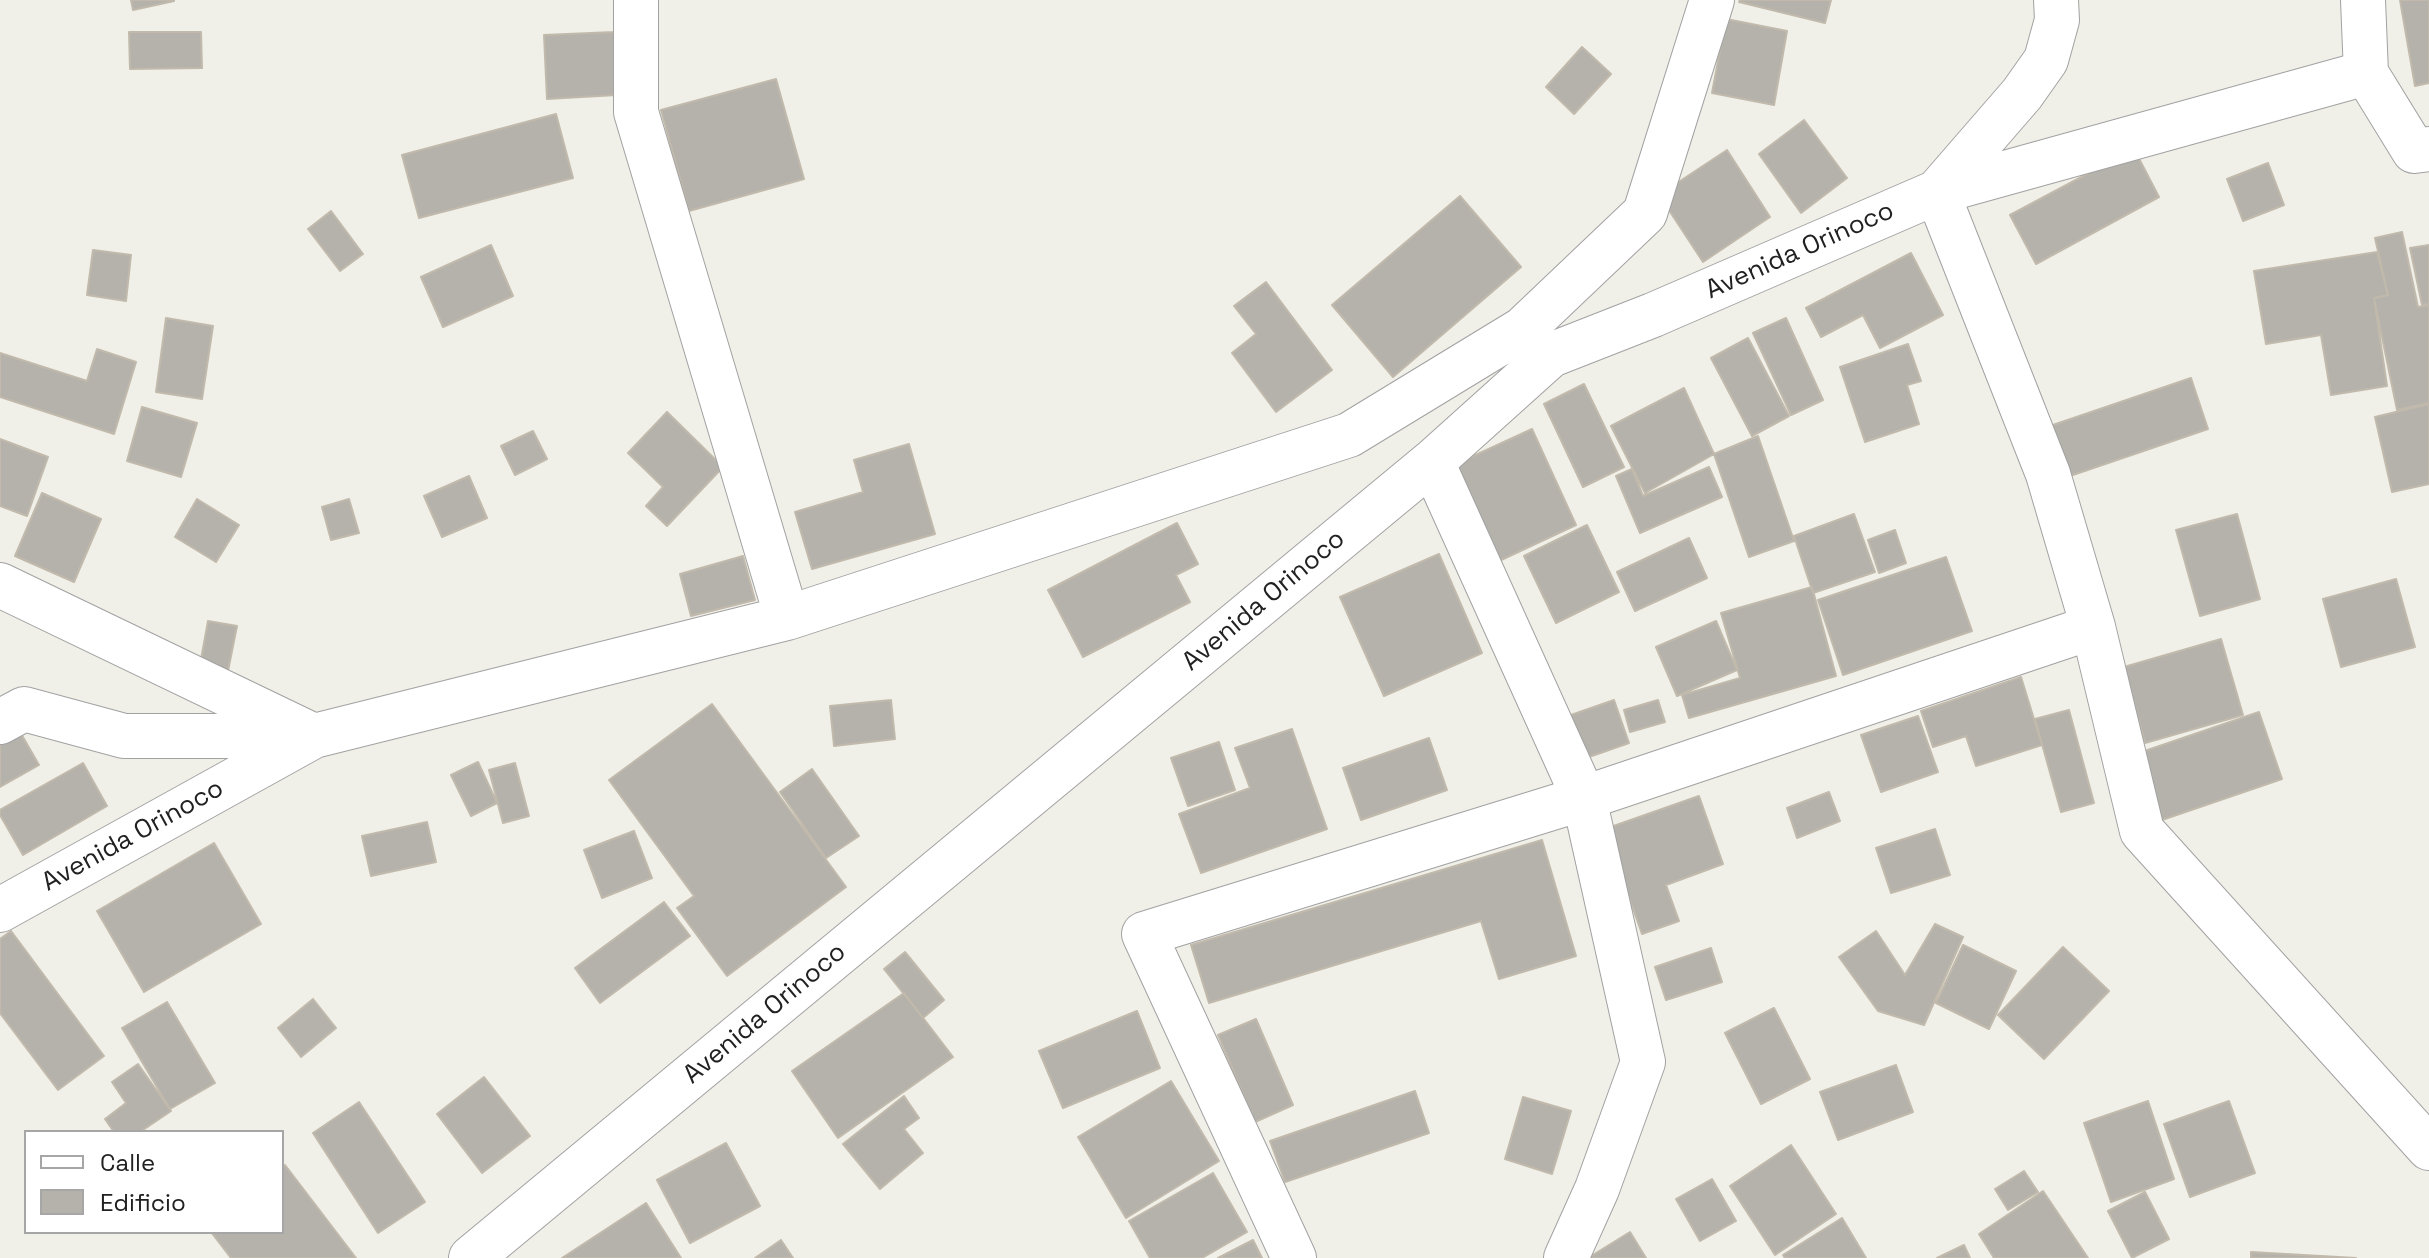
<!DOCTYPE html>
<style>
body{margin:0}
#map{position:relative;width:2429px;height:1258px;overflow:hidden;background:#f0efe8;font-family:"Space Grotesk",sans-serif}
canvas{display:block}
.legend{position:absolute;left:24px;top:1130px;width:260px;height:104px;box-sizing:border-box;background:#fff;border:2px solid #a6a6a6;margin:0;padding:10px 14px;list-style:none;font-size:24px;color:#212121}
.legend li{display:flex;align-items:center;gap:16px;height:40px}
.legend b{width:40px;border:2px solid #a6a6a6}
</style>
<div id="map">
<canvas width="2429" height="1258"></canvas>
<ul class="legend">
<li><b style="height:10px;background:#fff"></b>Calle</li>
<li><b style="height:22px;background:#b5b2ab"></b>Edificio</li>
</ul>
</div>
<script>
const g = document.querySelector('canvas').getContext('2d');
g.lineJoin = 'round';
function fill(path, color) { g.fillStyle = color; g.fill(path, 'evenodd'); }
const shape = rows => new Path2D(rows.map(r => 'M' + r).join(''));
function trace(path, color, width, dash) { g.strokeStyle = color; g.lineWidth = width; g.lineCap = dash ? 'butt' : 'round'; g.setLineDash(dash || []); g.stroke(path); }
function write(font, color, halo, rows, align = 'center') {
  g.font = font + ' "Space Grotesk",sans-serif'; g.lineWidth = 6; g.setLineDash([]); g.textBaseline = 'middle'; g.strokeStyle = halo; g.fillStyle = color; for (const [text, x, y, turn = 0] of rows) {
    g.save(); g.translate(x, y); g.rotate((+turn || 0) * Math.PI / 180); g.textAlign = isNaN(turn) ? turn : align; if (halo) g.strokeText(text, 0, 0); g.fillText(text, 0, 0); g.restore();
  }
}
const building = shape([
 [131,0,174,0,174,1,133,10,131,0],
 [1740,0,1831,0,1825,23,1739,2,1740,0],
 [2400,0,2429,0,2429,83,2415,86,2400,0],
 [1726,19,1787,31,1774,105,1712,93,1726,19],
 [129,32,201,32,202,68,130,69,129,32],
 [614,32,617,95,547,99,544,35,614,32],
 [1582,47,1611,74,1574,114,1546,87,1582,47],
 [776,79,804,179,689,211,661,110,776,79],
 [556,114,573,178,419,218,402,155,556,114],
 [1804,120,1847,178,1801,213,1759,154,1804,120],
 [2134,149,2159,197,2036,264,2010,215,2134,149],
 [1727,150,1770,217,1703,262,1659,195,1727,150],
 [2268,163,2284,205,2243,221,2227,179,2268,163],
 [1460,196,1521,267,1393,377,1332,305,1460,196],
 [331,211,363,254,340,271,308,229,331,211],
 [2402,232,2418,307,2429,305,2429,403,2397,410,2374,298,2388,295,2375,238,2402,232],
 [491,245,513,296,443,327,421,277,491,245],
 [2429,245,2429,304,2422,305,2410,248,2429,245],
 [93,250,131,255,126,301,87,295,93,250],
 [2377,252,2388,295,2374,298,2387,386,2331,395,2321,335,2266,344,2254,271,2377,252],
 [1911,253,1943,315,1880,348,1863,315,1821,337,1806,308,1911,253],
 [1266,282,1332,370,1276,412,1232,353,1256,334,1234,306,1266,282],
 [166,318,213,326,202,399,156,392,166,318],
 [1786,318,1823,400,1791,415,1753,333,1786,318],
 [1748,338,1789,416,1752,436,1711,358,1748,338],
 [1908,344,1921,381,1907,385,1919,424,1865,442,1840,367,1908,344],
 [97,349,136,362,114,434,0,397,0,353,87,381,97,349],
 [2191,378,2208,429,2067,477,2050,426,2191,378],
 [1584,384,1624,467,1583,487,1544,404,1584,384],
 [1684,388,1714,454,1645,493,1611,426,1684,388],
 [2429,404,2429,484,2392,492,2375,417,2429,404],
 [142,407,197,423,181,477,127,461,142,407],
 [667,412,723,467,667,526,646,506,663,487,628,453,667,412],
 [1532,429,1576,525,1499,561,1454,465,1532,429],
 [533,431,547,459,515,475,501,446,533,431],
 [1758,436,1794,541,1749,557,1714,454,1758,436],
 [0,439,48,457,27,516,0,506,0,439],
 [909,444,935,534,812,569,795,512,863,492,854,460,909,444],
 [1709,467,1722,497,1640,533,1616,476,1632,469,1643,496,1709,467],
 [469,476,487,518,442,537,424,496,469,476],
 [42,493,101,519,74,582,15,556,42,493],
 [197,499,239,525,216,562,175,537,197,499],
 [349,499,359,533,331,540,322,507,349,499],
 [1854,514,1875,572,1813,593,1794,536,1854,514],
 [2237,514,2260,599,2200,616,2176,530,2237,514],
 [1177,523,1198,564,1176,575,1190,602,1083,657,1048,590,1177,523],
 [1587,525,1619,592,1556,623,1524,556,1587,525],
 [1895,530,1906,563,1879,573,1868,540,1895,530],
 [1689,538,1707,578,1635,611,1617,572,1689,538],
 [1439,554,1482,653,1384,696,1340,597,1439,554],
 [743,556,755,600,691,616,680,574,743,556],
 [1946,557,1972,631,1843,675,1818,600,1946,557],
 [2396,579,2415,647,2341,667,2323,599,2396,579],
 [1812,587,1836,676,1689,718,1682,695,1740,678,1721,613,1812,587],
 [208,621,237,626,228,671,200,665,208,621],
 [1716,621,1737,670,1677,696,1656,647,1716,621],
 [2221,639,2243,715,2145,743,2124,667,2221,639],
 [2021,677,2042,745,1976,766,1966,736,1933,747,1921,711,2021,677],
 [891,700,895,739,834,746,830,706,891,700],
 [1614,700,1629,743,1586,758,1571,715,1614,700],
 [1658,700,1665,722,1630,732,1624,710,1658,700],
 [712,704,846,887,727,976,677,908,694,896,609,780,712,704],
 [2069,710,2094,803,2061,812,2035,719,2069,710],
 [2259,712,2282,779,2159,821,2136,754,2259,712],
 [1918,716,1938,772,1881,792,1861,735,1918,716],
 [12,718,39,765,0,787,0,725,12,718],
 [1292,729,1327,829,1201,873,1179,814,1250,788,1235,748,1292,729],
 [1429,738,1447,790,1361,820,1343,768,1429,738],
 [1219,742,1235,790,1188,806,1171,758,1219,742],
 [478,762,497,803,471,816,451,775,478,762],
 [83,763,107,806,23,855,0,815,0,810,83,763],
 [515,763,529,816,503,823,489,770,515,763],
 [812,769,859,836,826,858,780,792,812,769],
 [1829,792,1840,821,1797,838,1787,808,1829,792],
 [1699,796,1723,864,1666,885,1679,921,1642,934,1605,829,1699,796],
 [427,822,436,862,371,876,362,836,427,822],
 [1935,829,1950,875,1891,893,1876,848,1935,829],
 [634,831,652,878,602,898,584,850,634,831],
 [1542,840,1576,956,1499,979,1481,921,1209,1003,1191,945,1542,840],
 [214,843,261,924,144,992,97,911,214,843],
 [664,902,690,936,600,1003,575,968,664,902],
 [1935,924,1963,937,1924,1025,1878,1011,1839,957,1876,931,1905,975,1935,924],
 [11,931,104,1056,58,1090,0,1013,0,939,11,931],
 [1963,945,2016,971,1989,1029,1936,1003,1963,945],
 [2063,947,2109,991,2044,1059,1998,1015,2063,947],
 [1711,948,1722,982,1666,1000,1655,967,1711,948],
 [905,952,944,1000,923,1018,884,969,905,952],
 [904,993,953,1057,838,1138,792,1071,904,993],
 [313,999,336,1028,301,1057,278,1028,313,999],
 [167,1002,215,1083,170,1109,122,1028,167,1002],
 [1774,1008,1810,1079,1761,1104,1725,1033,1774,1008],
 [1137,1011,1160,1068,1063,1108,1039,1051,1137,1011],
 [1256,1019,1293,1105,1255,1122,1218,1035,1256,1019],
 [138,1064,171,1111,140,1132,114,1132,105,1119,126,1103,112,1082,138,1064],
 [1896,1065,1913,1112,1838,1140,1820,1092,1896,1065],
 [484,1077,530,1136,482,1173,437,1114,484,1077],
 [1171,1081,1219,1161,1126,1218,1078,1137,1171,1081],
 [1415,1091,1429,1133,1285,1182,1270,1141,1415,1091],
 [904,1096,919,1118,904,1129,923,1153,880,1189,843,1144,904,1096],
 [1523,1097,1571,1111,1552,1174,1505,1159,1523,1097],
 [2148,1101,2174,1179,2111,1202,2084,1123,2148,1101],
 [2229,1101,2255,1173,2190,1197,2164,1124,2229,1101],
 [359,1102,425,1202,378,1233,313,1133,359,1102],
 [726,1143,760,1206,690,1243,657,1180,726,1143],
 [1791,1145,1836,1214,1775,1255,1730,1186,1791,1145],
 [285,1165,356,1258,231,1258,211,1232,282,1232,282,1167,285,1165],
 [2024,1171,2038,1192,2008,1210,1995,1189,2024,1171],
 [1213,1173,1247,1232,1202,1258,1150,1258,1129,1221,1213,1173],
 [1712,1179,1736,1221,1700,1241,1676,1199,1712,1179],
 [2043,1191,2088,1258,1994,1258,1979,1234,2043,1191],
 [2145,1192,2169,1239,2132,1258,2108,1211,2145,1192],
 [646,1203,681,1258,562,1258,646,1203],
 [1842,1218,1866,1258,1785,1258,1783,1255,1842,1218],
 [1630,1232,1646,1258,1588,1258,1630,1232],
 [781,1240,793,1258,755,1258,781,1240],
 [1253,1240,1262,1258,1218,1258,1253,1240],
 [1964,1245,1970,1258,1937,1258,1964,1245],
 [2251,1252,2356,1258,2251,1258,2251,1252]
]);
const minor = shape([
 [636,0,636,112,787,618],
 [2363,0,2366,73,1937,192,2048,474,2093,627,2142,831,2429,1148],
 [2366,73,2414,151,2429,149],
 [1432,462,1584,798,1643,1062,1597,1189,1566,1258],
 [0,585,314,736],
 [0,722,24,709,124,736,303,736],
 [0,910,314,736,787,618,1349,435,1523,329,1645,213,1712,0],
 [471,1258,1432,462,1551,355,1653,315,1937,192,2022,94,2046,60,2057,20,2056,0],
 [1294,1258,1144,934,1584,798,2093,627]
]);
const streetNames = [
 ["Avenida Orinoco",1800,251,-24],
 ["Avenida Orinoco",1264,601,-40],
 ["Avenida Orinoco",133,836,-29],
 ["Avenida Orinoco",765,1014,-40]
];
fill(building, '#b5b2ab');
trace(building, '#c1baac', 2);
trace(minor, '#a2a2a2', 46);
trace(minor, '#fff', 44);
write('26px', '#212121', '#fff', streetNames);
</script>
